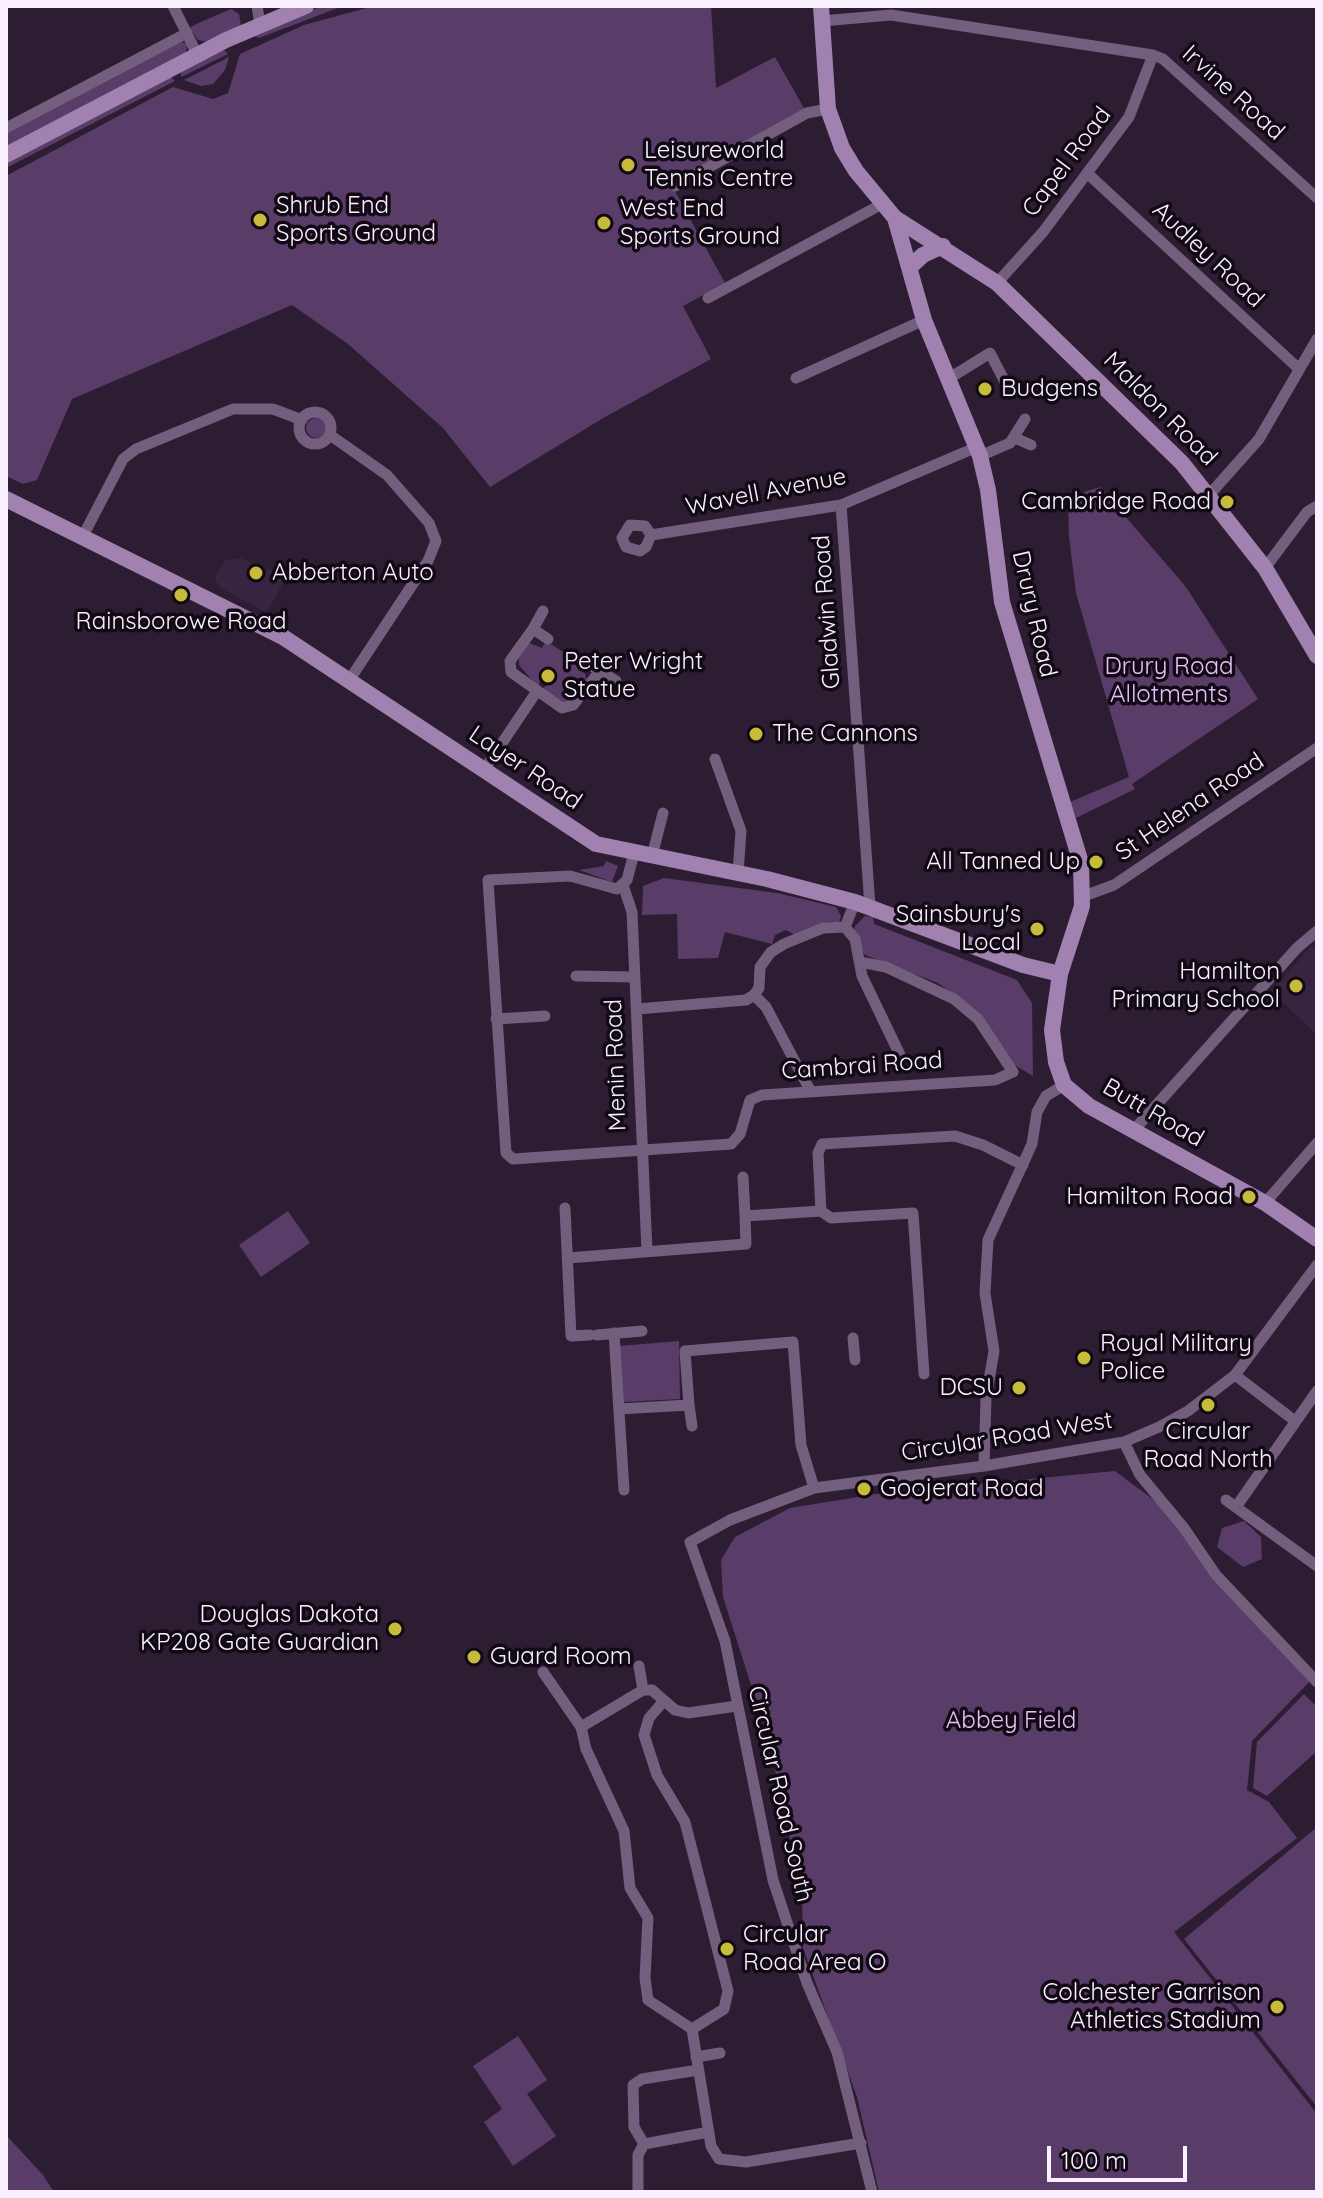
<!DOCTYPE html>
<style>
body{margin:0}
#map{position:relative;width:1323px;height:2198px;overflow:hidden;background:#2c1d33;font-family:Quicksand,sans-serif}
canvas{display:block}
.frame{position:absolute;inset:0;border:8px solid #faf0ff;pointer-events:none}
.scale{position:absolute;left:1047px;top:2146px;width:140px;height:36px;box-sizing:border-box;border:4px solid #faf0ff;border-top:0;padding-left:10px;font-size:24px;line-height:28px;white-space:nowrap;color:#faf0ff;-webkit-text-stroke:6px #110a14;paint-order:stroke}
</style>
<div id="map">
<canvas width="1323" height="2198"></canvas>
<div class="frame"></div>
<div class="scale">100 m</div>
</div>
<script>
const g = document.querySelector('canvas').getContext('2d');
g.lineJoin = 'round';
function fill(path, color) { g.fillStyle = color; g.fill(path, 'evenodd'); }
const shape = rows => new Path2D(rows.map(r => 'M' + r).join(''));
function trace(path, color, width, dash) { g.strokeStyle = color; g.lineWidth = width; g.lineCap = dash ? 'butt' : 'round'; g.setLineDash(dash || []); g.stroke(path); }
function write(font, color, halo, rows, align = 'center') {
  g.font = font + ' Quicksand,sans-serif'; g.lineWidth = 7; g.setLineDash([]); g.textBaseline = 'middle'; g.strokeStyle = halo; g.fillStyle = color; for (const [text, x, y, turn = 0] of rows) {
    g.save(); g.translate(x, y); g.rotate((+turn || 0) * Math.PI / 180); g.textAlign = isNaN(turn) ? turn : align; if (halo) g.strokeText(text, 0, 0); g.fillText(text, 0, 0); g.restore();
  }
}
const built = shape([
 [241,558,251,563,245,576,260,583,268,568,286,577,267,613,219,587,215,578,224,561],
 [1312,945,1317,950,1317,1035,1271,991]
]);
const green = shape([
 [324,6,343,6,259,38,254,36,292,16],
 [374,6,711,6,716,88,775,57,805,110,671,184,725,283,683,306,711,359,605,417,490,487,443,428,348,344,292,305,72,399,37,480,23,484,6,476,6,176,173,87,213,99,228,93,240,54,304,25],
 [231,9,239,14,241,26,208,42,198,40,193,33,190,28,194,25],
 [179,41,187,44,186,53,6,148,6,131],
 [224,50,228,54,181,77,181,71],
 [229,57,225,70,213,84,201,86,184,80],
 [170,76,175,81,6,168,6,160],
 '306 428a10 10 0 1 1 20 0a10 10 0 1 1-20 0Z',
 [1100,487,1186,587,1258,699,1132,784,1135,789,1076,818,1070,802,1129,777,1076,593,1069,537,1068,497],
 [546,641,571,657,572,662,585,673,586,680,572,701,566,704,542,689,552,681,553,674,543,674,538,687,519,665,519,658,529,643,542,648],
 [606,861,618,866,612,882,579,870,604,866],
 [664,878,777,893,836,907,841,916,839,922,826,922,795,935,786,930,775,935,772,944,725,932,718,958,678,959,677,914,642,915,643,886],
 [865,916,873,917,874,924,1017,980,1032,1003,1033,1076,1011,1063,977,1011,938,983,865,955,853,935,855,926],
 [288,1211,310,1243,261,1277,239,1245],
 [679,1341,680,1399,623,1402,619,1346],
 [1115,1471,1174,1515,1222,1580,1314,1677,1252,1741,1247,1790,1269,1802,1297,1838,1174,1932,1317,2114,1317,2192,879,2192,857,2097,803,1948,802,1894,768,1738,723,1597,721,1560,735,1537,790,1508,882,1493],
 [1244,1521,1261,1537,1262,1559,1243,1567,1217,1547,1222,1528],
 [1304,1694,1317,1707,1317,1751,1267,1796,1253,1788,1257,1742],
 [1317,1827,1317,2107,1184,1939],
 [518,2036,547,2080,527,2094,556,2136,513,2166,484,2122,502,2109,473,2066],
 [6,2135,43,2175,54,2192,6,2192]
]);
const street = shape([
 [173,6,197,54],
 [257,6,260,24],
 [822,21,891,15,1153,55,1163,59,1317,198],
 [6,128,187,33],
 [1087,173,1299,369],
 [675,186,807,113,828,109],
 [997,283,1043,232,1129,117,1153,55],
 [708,298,882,204],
 [796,378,924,320],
 [948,379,990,353,1005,382],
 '299 428a16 16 0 1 1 32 0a16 16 0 1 1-32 0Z',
 [330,435,387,475,429,523,436,541,428,561,350,679],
 [1015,438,1031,445],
 [980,456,1010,443,1025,419],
 [1210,494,1259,439,1317,339],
 [841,505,870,906],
 [651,535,646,547,640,551,626,547,622,538,630,525,645,526,651,535,841,505,977,447],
 [83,536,123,459,136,449,233,409,273,409,302,420],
 [1265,568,1307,512,1317,506],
 [543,611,533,629,548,639],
 [533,629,510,661,511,672,562,708,573,705,600,671,584,661],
 [600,671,616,681],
 [715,759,741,831,738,873],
 [484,770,537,691],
 [634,853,627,880,617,889,570,876,488,880,506,1153,513,1159,731,1144,740,1134,750,1100,762,1095,995,1080,1013,1072,978,1019,954,999,886,967,860,962],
 [652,856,663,813],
 [623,885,632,912,647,1251],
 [1084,896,1114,885,1317,748],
 [845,927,855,939,862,976,900,1055],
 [576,976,634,977],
 [637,1009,746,1000,754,995],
 [496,1019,545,1016],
 [811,1092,766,1007,754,995,759,988,760,967,771,952,784,944,823,928,845,927,855,902],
 [1134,1130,1297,948,1317,931],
 [743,1177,745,1216],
 [1265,1203,1317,1143],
 [565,1208,571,1336,590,1335],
 [821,1211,831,1218,913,1213,924,1374],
 [568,1258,746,1244,745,1216,821,1211,818,1153,822,1144,955,1136,983,1145,1023,1165],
 [614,1333,624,1490],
 [597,1335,642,1331],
 [853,1338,855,1360],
 [1235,1375,1295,1421],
 [689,1405,692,1426],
 [619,1409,689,1405,685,1351,793,1342,801,1445,814,1488],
 [1124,1442,1140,1475,1184,1528,1216,1575,1317,1682],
 [984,1466,986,1398,994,1351,985,1293,988,1240,1032,1144,1037,1112,1046,1096,1064,1085],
 [1226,1500,1317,1566],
 [1236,1507,1317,1391],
 [639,1666,643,1690],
 [543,1672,581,1727],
 [663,1702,649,1718,644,1735,657,1775,685,1822,728,1991,724,2009,692,2029],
 [737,1706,688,1713,675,1710,652,1690,643,1690,581,1727,586,1749,624,1831,630,1888,648,1918,645,1978,648,2000,692,2029,711,2146,719,2159,746,2162,861,2143],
 [696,2057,720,2053],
 [644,2144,634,2127,633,2085,642,2079,698,2070],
 [638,2192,638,2155,644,2144,709,2132],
 [872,2192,837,2052,807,1983,773,1880,725,1641,690,1542,730,1520,814,1488,984,1466,1124,1442,1159,1427,1188,1411,1235,1375,1317,1265]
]);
const secondary = shape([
 [821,6,828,109,842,148,856,171,895,218,997,283,1182,463,1265,568,1317,656],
 [6,155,226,40,306,6],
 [895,218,924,320,980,456,988,490,1002,602,1081,863,1082,906,1060,974,1052,1030,1056,1062,1064,1085,1089,1106,1265,1203,1317,1239],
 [910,267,923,255,943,246],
 [6,499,283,637,596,844,767,879,855,902,1023,965,1060,974]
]);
const markers = [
 [628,165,8,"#c7bb3c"],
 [260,220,8,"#c7bb3c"],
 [604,223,8,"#c7bb3c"],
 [985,389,8,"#c7bb3c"],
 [1227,502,8,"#c7bb3c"],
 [256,573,8,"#c7bb3c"],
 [181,595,8,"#c7bb3c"],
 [548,676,8,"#c7bb3c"],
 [756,734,8,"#c7bb3c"],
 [1096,862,8,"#c7bb3c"],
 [1037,929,8,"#c7bb3c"],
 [1296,986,8,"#c7bb3c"],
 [1249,1197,8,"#c7bb3c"],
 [1084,1358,8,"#c7bb3c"],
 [1019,1388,8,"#c7bb3c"],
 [1208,1405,8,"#c7bb3c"],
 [864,1489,8,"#c7bb3c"],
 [395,1629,8,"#c7bb3c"],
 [474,1657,8,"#c7bb3c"],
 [727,1949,8,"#c7bb3c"],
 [1277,2007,8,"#c7bb3c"]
];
const streetNames = [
 ["Irvine Road",1233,93,42],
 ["Capel Road",1067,162,-53],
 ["Audley Road",1208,255,43],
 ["Maldon Road",1160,409,45],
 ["Wavell Avenue",766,492,-11],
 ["Gladwin Road",827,612,-94],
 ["Drury Road",1034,614,77],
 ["Layer Road",525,768,34],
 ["St Helena Road",1190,807,-34],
 ["Menin Road",616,1065,-92],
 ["Cambrai Road",862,1066,-4],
 ["Butt Road",1153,1113,30],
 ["Circular Road West",1007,1437,-9],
 ["Circular Road South",780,1794,77]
];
const poiNames = [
 ["Leisureworld",644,151],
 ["Tennis Centre",644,179],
 ["Shrub End",276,206],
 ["Sports Ground",276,234],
 ["West End",620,209],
 ["Sports Ground",620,237],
 ["Budgens",1001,389],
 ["Cambridge Road",1211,502,"right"],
 ["Abberton Auto",272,573],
 ["Rainsborowe Road",181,622,"center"],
 ["Peter Wright",564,662],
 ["Statue",564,690],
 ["The Cannons",772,734],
 ["All Tanned Up",1080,862,"right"],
 ["Sainsbury's",1021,915,"right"],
 ["Local",1021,943,"right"],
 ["Hamilton",1280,972,"right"],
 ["Primary School",1280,1000,"right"],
 ["Hamilton Road",1233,1197,"right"],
 ["Royal Military",1100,1344],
 ["Police",1100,1372],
 ["DCSU",1003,1388,"right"],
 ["Circular",1208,1432,"center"],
 ["Road North",1208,1460,"center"],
 ["Goojerat Road",880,1489],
 ["Douglas Dakota",379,1615,"right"],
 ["KP208 Gate Guardian",379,1643,"right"],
 ["Guard Room",490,1657],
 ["Circular",743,1935],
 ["Road Area O",743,1963],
 ["Colchester Garrison",1261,1993,"right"],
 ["Athletics Stadium",1261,2021,"right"]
];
const parkNames = [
 ["Drury Road",1169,667],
 ["Allotments",1169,695],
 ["Abbey Field",1011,1721]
];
fill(built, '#372440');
fill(green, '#5a3c69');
trace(street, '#735f7d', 11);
trace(secondary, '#a081b0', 16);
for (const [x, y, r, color] of markers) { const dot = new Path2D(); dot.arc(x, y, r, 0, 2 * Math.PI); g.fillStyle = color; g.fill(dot); trace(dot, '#110a14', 3); }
write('24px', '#faf0ff', '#110a14', streetNames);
write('24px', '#faf0ff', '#110a14', poiNames, 'left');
write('24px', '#e5c0f8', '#110a14', parkNames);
</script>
